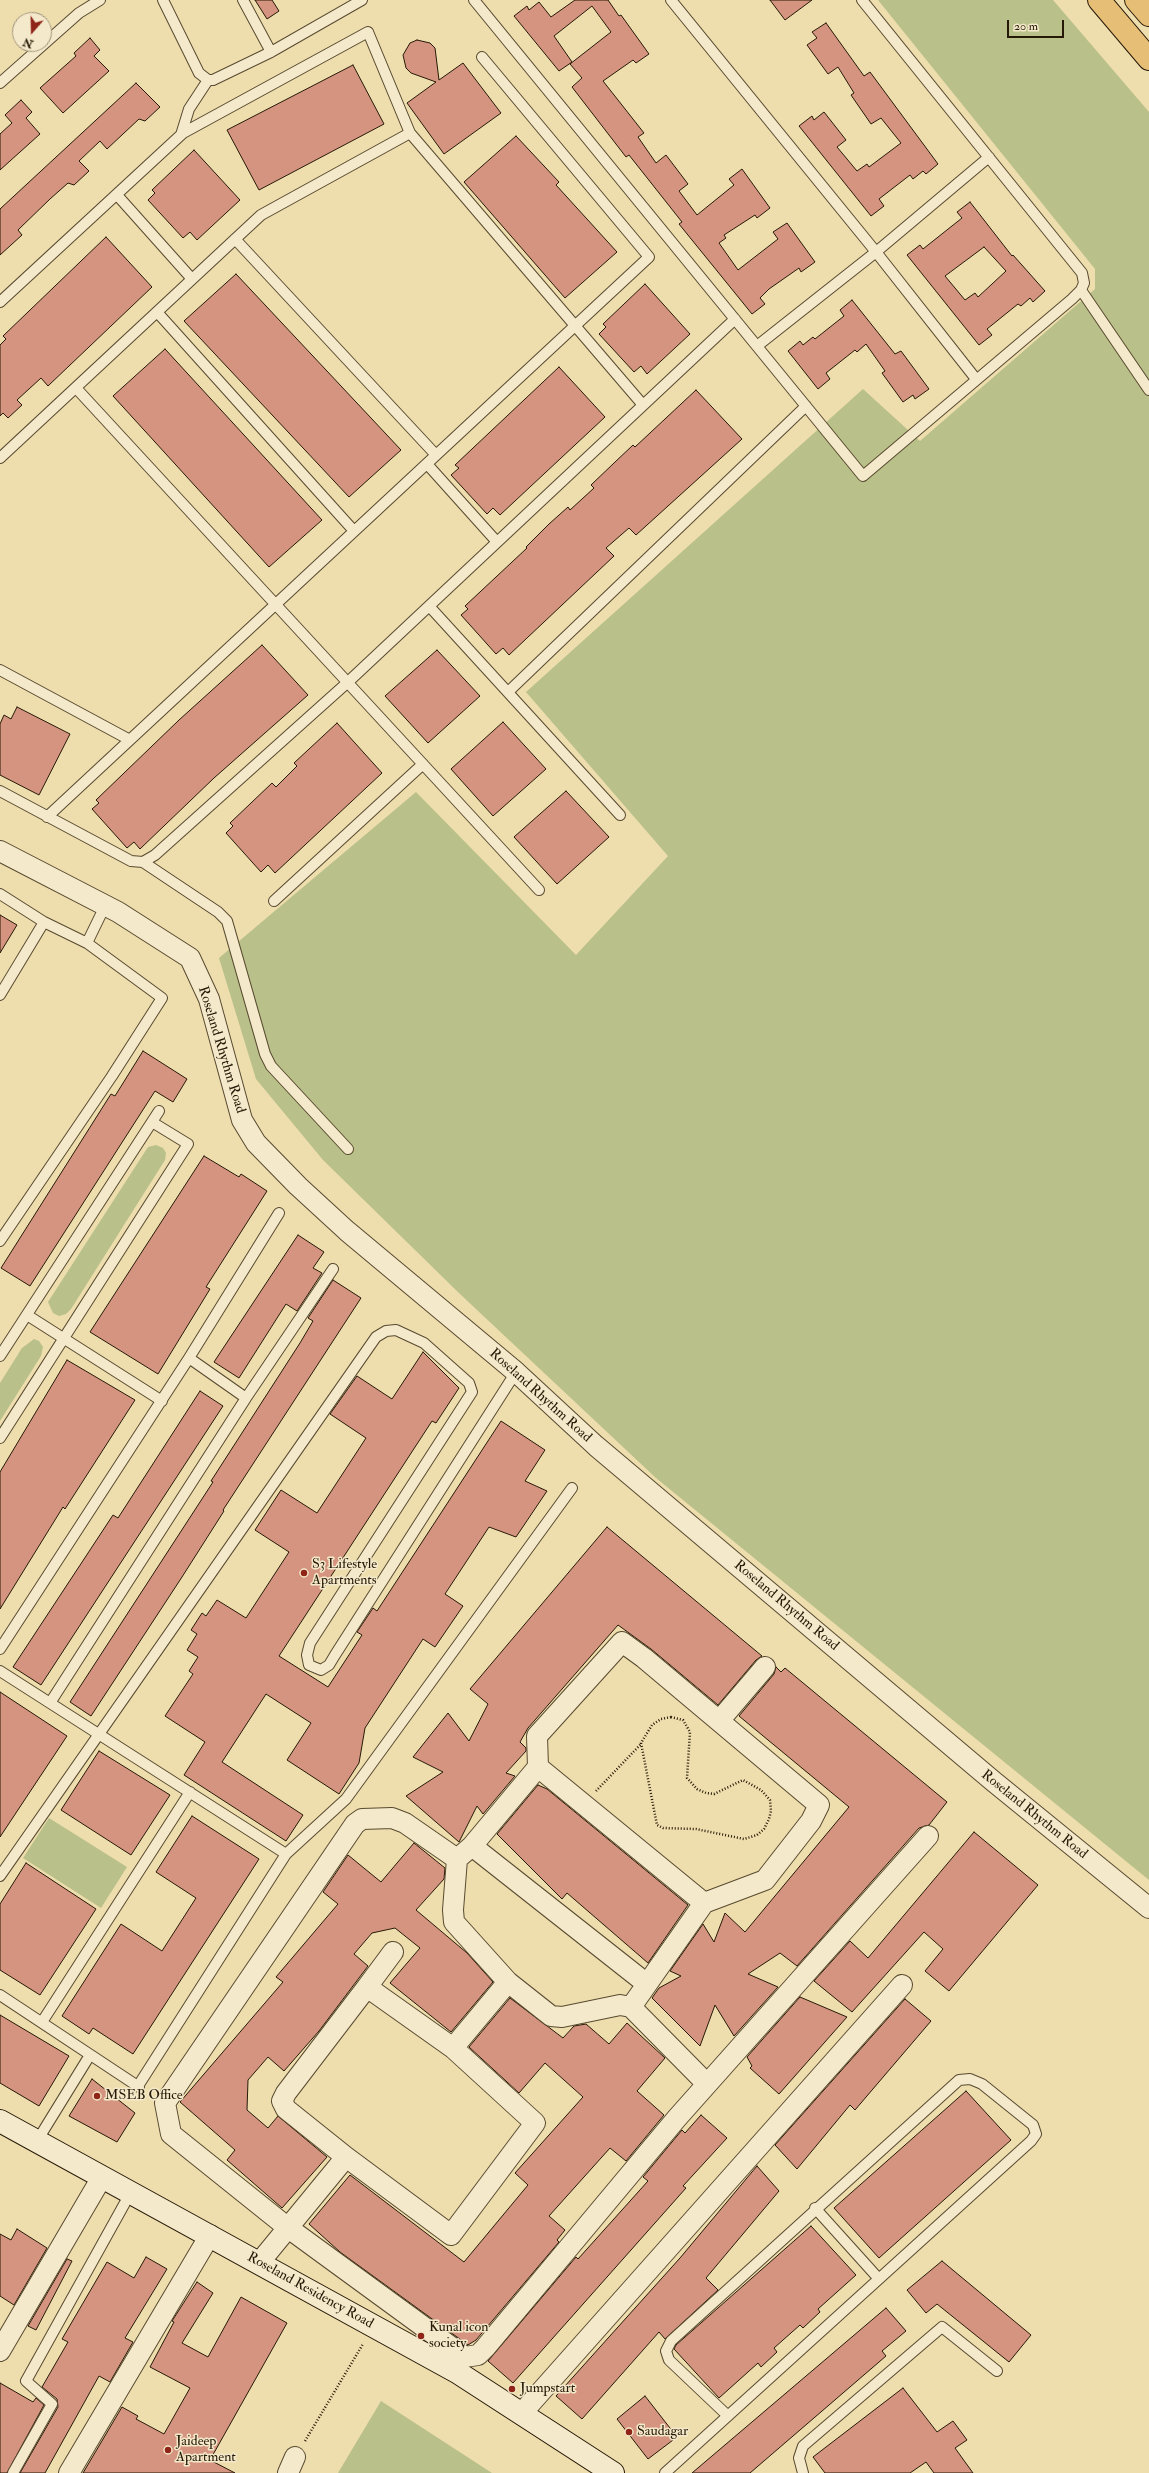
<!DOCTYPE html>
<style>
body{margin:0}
#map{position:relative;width:1149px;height:2473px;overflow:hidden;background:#eeddad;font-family:"IM FELL Double Pica",serif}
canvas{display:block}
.north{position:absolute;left:12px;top:12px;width:40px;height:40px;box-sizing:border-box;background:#f4e9ca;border:1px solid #a2967c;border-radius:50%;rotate:200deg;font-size:11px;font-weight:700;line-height:16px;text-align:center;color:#261907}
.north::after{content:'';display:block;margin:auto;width:14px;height:18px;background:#8f2418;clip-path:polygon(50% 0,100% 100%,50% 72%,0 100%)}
.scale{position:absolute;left:1007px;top:20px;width:57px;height:18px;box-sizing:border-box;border:2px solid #261907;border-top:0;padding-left:5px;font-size:12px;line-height:14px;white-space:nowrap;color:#261907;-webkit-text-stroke:3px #f4e9ca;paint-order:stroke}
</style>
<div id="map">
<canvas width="1149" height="2473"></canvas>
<div class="north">N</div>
<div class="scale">20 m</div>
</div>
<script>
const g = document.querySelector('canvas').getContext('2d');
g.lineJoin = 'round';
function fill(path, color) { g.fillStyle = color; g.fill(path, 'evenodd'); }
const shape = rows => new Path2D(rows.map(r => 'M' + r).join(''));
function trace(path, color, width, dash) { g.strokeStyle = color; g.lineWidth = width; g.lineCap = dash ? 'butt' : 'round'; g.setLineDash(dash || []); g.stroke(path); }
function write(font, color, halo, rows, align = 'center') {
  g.font = font + ' "IM FELL Double Pica",serif'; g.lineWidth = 3; g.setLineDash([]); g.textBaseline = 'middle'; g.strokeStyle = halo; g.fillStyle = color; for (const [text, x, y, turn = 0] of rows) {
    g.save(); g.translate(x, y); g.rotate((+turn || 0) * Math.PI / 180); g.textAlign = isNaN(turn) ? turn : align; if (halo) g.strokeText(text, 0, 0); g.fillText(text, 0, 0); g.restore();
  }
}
const green = shape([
 [878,0,1053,0,1149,112,1149,1880,656,1478,460,1294,323,1160,256,1079,219,958,416,792,576,955,668,856,526,692,863,389,920,441,1095,289,1095,269],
 [156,1145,163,1148,166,1153,165,1160,71,1309,66,1314,59,1316,53,1313,48,1302,148,1147],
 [34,1339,39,1341,43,1347,41,1356,0,1421,0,1383,22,1348],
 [49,1818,127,1867,101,1908,23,1858],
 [381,2401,492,2473,338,2473]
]);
const building = shape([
 [255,0,272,0,279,11,267,19,255,0],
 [575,0,608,0,619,16,621,15,649,54,636,63,633,60,603,81,644,133,638,137,656,163,666,155,688,184,679,191,697,215,734,185,729,179,742,169,770,208,757,218,755,215,724,235,726,238,719,243,738,270,778,239,773,232,787,223,815,262,801,272,799,268,769,289,760,298,765,304,752,314,679,224,682,222,629,155,626,157,572,87,582,78,570,64,611,32,592,6,554,36,572,62,559,71,514,16,527,6,529,10,539,2,551,17,575,0],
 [770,0,812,0,785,20,770,0],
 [826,23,864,76,870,72,938,164,926,174,923,171,913,179,910,175,879,199,884,206,871,216,799,126,812,116,814,120,824,112,846,140,837,147,857,171,867,164,869,167,901,143,881,118,871,124,851,95,854,93,838,67,828,74,807,45,817,38,812,32,826,23],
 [90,38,100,50,94,56,109,71,63,113,40,88,76,56,74,53,90,38],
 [417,40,430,43,435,48,439,80,463,63,501,113,444,154,407,103,436,82,411,73,406,68,403,55,410,43,417,40],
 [353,65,384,124,259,190,227,130,353,65],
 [136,83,160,107,145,121,139,119,107,149,100,141,79,161,89,171,74,185,68,183,50,199,18,230,22,235,0,255,0,209,136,83],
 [21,100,32,112,26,118,40,134,0,170,0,134,12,123,5,115,21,100],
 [516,136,559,182,556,185,617,252,565,298,464,182,516,136],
 [194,150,240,200,197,240,190,232,183,238,148,200,155,193,152,190,194,150],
 [970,202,1012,256,1013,255,1045,291,1033,302,1030,298,1021,306,1018,304,987,329,992,335,979,345,907,255,920,245,923,249,962,218,957,212,970,202],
 [984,247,1006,271,978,297,975,293,965,300,945,276,984,247],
 [106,237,152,287,48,386,41,378,17,400,22,405,8,418,3,413,0,416,0,345,6,339,3,336,106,237],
 [236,274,401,450,349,497,184,321,236,274],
 [645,284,690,334,647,374,641,366,634,372,599,334,606,327,603,324,645,284],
 [852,300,895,354,901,351,929,389,915,399,913,395,903,402,882,373,885,371,866,344,857,352,855,350,826,373,830,379,818,389,788,351,800,341,803,345,813,337,815,339,844,316,840,310,852,300],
 [165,349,322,520,269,567,113,396,165,349],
 [559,367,605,417,500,515,493,508,487,514,451,475,459,468,455,465,559,367],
 [696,390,742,439,636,535,629,528,606,548,614,556,509,655,503,648,496,654,461,615,468,609,465,606,527,548,526,547,549,524,568,507,570,510,594,488,591,485,614,463,633,445,635,447,696,390],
 [262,645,308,695,214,778,140,849,134,842,127,848,92,809,99,803,96,800,179,720,262,645],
 [437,650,480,696,428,743,385,696,437,650],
 [17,707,70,734,39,795,0,775,0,724,4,715,11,719,17,707],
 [503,722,546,769,493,816,451,769,503,722],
 [337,723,382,773,275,873,268,865,261,872,226,833,233,826,230,823,272,783,276,787,297,766,294,763,337,723],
 [566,791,609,837,557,884,514,837,566,791],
 [0,915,17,925,0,953,0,915],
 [143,1051,187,1079,173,1102,155,1091,30,1286,1,1268,111,1094,115,1096,143,1051],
 [204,1156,239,1177,241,1174,267,1191,206,1287,210,1289,158,1374,90,1332,204,1156],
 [298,1235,324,1252,313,1268,322,1273,297,1311,286,1304,239,1378,214,1362,298,1235],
 [333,1280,361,1298,223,1510,224,1511,182,1577,91,1716,70,1702,213,1482,211,1481,300,1343,313,1321,308,1318,333,1280],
 [423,1352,459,1388,436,1423,432,1421,279,1656,328,1687,362,1635,357,1632,373,1608,377,1611,501,1421,545,1450,525,1481,547,1491,516,1537,489,1527,445,1594,463,1606,435,1647,423,1639,365,1728,359,1763,339,1794,287,1760,311,1723,266,1694,222,1762,303,1815,286,1841,184,1775,205,1742,165,1716,193,1674,189,1671,198,1657,187,1650,197,1634,191,1630,202,1613,206,1616,217,1600,246,1618,289,1552,255,1530,281,1490,317,1513,366,1438,330,1414,357,1376,392,1399,423,1352],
 [67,1360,135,1400,65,1509,63,1507,0,1609,0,1472,67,1360],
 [200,1391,223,1406,41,1685,13,1667,113,1515,118,1518,200,1391],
 [607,1527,762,1656,756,1660,718,1705,651,1649,618,1625,528,1728,520,1742,526,1748,526,1751,506,1773,515,1776,483,1814,477,1806,459,1842,406,1796,443,1772,413,1757,448,1713,469,1741,488,1704,470,1689,607,1527],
 [776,1667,781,1672,785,1668,947,1802,929,1825,919,1828,797,1966,780,1953,748,1974,778,1987,734,2036,715,2005,700,2046,652,1998,659,1988,681,1976,670,1971,703,1924,714,1942,725,1913,745,1932,849,1807,739,1716,774,1674,776,1667],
 [0,1692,67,1736,0,1837,0,1692],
 [99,1751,170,1795,131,1855,61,1810,99,1751],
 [538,1785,547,1789,688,1905,648,1963,567,1893,562,1899,497,1834,538,1785],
 [192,1816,259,1859,133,2054,93,2028,89,2034,62,2016,121,1924,162,1951,196,1898,156,1872,192,1816],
 [974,1832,1038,1885,949,1991,925,1971,943,1949,924,1932,852,2012,814,1981,850,1941,868,1958,974,1832],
 [414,1843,445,1868,444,1879,416,1910,467,1953,493,1982,451,2032,390,1983,420,1948,395,1928,372,1933,354,1954,368,1966,319,2031,284,2071,268,2057,248,2080,247,2110,268,2128,278,2116,327,2157,282,2208,227,2160,235,2150,180,2102,283,1982,276,1977,338,1904,323,1892,348,1855,381,1882,414,1843],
 [26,1863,96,1909,40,1995,0,1970,0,1904,26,1863],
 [800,1997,847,2017,779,2094,750,2068,752,2066,747,2057,800,1997],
 [510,1998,563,2038,574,2026,586,2024,609,2044,627,2023,665,2058,637,2091,664,2115,626,2161,610,2148,549,2216,565,2230,557,2240,559,2242,476,2340,468,2345,340,2252,309,2224,350,2175,464,2262,528,2185,515,2173,583,2097,545,2063,519,2093,469,2047,510,1998],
 [905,1999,931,2021,855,2110,850,2105,797,2169,775,2145,905,1999],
 [0,2015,69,2056,39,2106,0,2083,0,2015],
 [92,2079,135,2113,117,2142,69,2116,92,2079],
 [966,2091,1011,2140,879,2258,834,2208,966,2091],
 [701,2115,727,2138,683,2186,686,2188,513,2383,488,2361,576,2257,578,2259,648,2181,643,2177,682,2130,685,2133,701,2115],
 [757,2166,779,2191,706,2278,718,2290,665,2339,659,2332,582,2419,556,2396,680,2258,757,2166],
 [811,2226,856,2275,818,2309,820,2312,803,2328,800,2325,774,2348,777,2352,761,2367,758,2363,719,2398,674,2349,676,2345,811,2226],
 [17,2229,47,2248,14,2305,0,2296,0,2234,11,2240,17,2229],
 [146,2257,167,2269,125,2338,133,2342,110,2382,99,2376,45,2473,20,2473,58,2407,57,2399,42,2387,68,2342,62,2339,107,2262,134,2278,146,2257],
 [67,2259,72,2261,36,2330,28,2326,67,2259],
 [942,2261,1031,2335,1009,2362,937,2304,926,2313,907,2290,942,2261],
 [197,2282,213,2293,182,2343,208,2357,241,2297,287,2323,210,2460,235,2473,83,2473,122,2407,138,2416,136,2419,164,2434,190,2388,150,2367,174,2322,172,2321,197,2282],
 [886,2308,906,2331,882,2351,886,2356,750,2473,692,2473,886,2308],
 [0,2383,33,2402,36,2398,44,2405,7,2473,0,2473,0,2383],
 [903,2388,937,2432,953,2421,967,2440,955,2448,973,2473,934,2473,926,2462,910,2473,825,2473,813,2457,903,2388],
 [645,2396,677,2437,648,2459,617,2419,645,2396]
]);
const path = shape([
 [671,1717,683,1720,690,1732,687,1778,697,1789,706,1793,714,1794,743,1780,761,1790,770,1800,771,1811,769,1819,764,1829,757,1835,744,1839,696,1829,663,1828,657,1825,641,1743,652,1725,661,1719,671,1717],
 [596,1791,641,1744],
 [305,2441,363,2344]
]);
const lane = shape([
 [163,0,199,73,208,80,213,80,271,52,362,0],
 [243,0,271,52],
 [474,0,863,476,1072,299,1081,290,1084,283,1082,273,862,0],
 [671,0,876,252,976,379],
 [0,83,79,13,100,0],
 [181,135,189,109,208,80],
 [117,195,192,279],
 [235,239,436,455],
 [1081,290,1149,390],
 [0,302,183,133,368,32,410,133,643,405],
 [157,312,354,531],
 [757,346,876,252,989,157],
 [76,388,539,890],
 [0,458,261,215,410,133],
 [427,464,497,542],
 [429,606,620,815],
 [0,670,130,740],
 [508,692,806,406],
 [0,791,131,861,143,862,155,855,348,682,735,319],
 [47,817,649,257,482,57],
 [143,862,218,912,227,921,265,1054,271,1066,348,1149],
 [0,894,44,922,87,943,162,998,112,1076,0,1241],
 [274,901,423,764],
 [87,943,105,906],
 [0,995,44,922],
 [27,1315,162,1401],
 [0,1356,159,1111],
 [189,1358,246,1398],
 [0,1438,188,1144,152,1122],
 [0,1649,189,1358,279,1213],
 [0,1671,286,1854],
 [50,1703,246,1398,333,1269],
 [0,1876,376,1337,386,1331,396,1330,424,1343,469,1383,472,1392,310,1643,307,1655,309,1665,321,1670,329,1665,335,1655,516,1372],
 [0,1995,139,2087],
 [42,2022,190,1792],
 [138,2086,286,1854,346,1799,572,1488],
 [37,2141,90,2055],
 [815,2208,879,2279],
 [13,2473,52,2404,26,2381,131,2192],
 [665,2473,1031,2141,1036,2134,1033,2125,982,2084,970,2079,959,2080,671,2341,666,2351,669,2360,728,2416],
 [803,2473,799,2458,803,2446,942,2327,997,2371]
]);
const street = shape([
 [0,851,118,912,190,958,209,999,242,1120,256,1143,298,1186,347,1231,516,1372,596,1446,993,1781,1149,1908],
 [719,1721,765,1667],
 [538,1767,704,1903],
 [472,1846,647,1984],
 [457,1859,405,1823,392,1818,362,1819,355,1824,165,2103,171,2134,287,2227,465,2357,478,2355,485,2348,677,2118,928,1836],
 [508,1982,454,1922,453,1910,457,1859,472,1846,538,1767,537,1736,622,1642,644,1658,819,1805,811,1821,765,1880,704,1903,631,2007],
 [367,1987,453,2048,535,2123,451,2235,346,2157,286,2109,282,2101,286,2093,367,1987],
 [367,1987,393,1952],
 [453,2048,508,1982,551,2016,562,2017,620,2005,631,2007,707,2084],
 [259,2263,346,2157],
 [0,2351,102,2177],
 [521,2414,902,1985],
 [69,2473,210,2235],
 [288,2473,295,2457]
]);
const secondary = shape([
 [0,2121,457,2372,613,2473]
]);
const primary = shape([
 [1099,0,1149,59],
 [1136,0,1149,15]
]);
const markers = [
 [304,1573,4,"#8f2418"],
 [97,2096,4,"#8f2418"],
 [421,2336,4,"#8f2418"],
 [512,2389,4,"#8f2418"],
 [629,2432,4,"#8f2418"],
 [168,2450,4,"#8f2418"]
];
const streetNames = [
 ["Roseland Rhythm Road",221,1050,73],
 ["Roseland Rhythm Road",540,1396,42],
 ["Roseland Rhythm Road",786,1606,40],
 ["Roseland Rhythm Road",1034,1815,39],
 ["Roseland Residency Road",310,2291,29]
];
const poiNames = [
 ["S3 Lifestyle",312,1565],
 ["Apartments",312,1581],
 ["MSEB Office",105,2096],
 ["Kunal icon",429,2328],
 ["society",429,2344],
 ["Jumpstart",520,2389],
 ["Saudagar",637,2432],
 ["Jaideep",176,2442],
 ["Apartment",176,2458]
];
fill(green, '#b9c089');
fill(building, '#d4947f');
trace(building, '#261907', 1);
trace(lane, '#584a30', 12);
trace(street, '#584a30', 22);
trace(secondary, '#261907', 24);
trace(primary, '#261907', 24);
trace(path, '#261907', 2.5, [1, 2]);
trace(lane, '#f4e9ca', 10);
trace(street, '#f4e9ca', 20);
trace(secondary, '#f4e9ca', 22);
trace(primary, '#e7be76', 22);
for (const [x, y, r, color] of markers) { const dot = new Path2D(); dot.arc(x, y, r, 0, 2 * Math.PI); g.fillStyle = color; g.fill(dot); trace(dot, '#f4e9ca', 1.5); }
write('14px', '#261907', '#f4e9ca', streetNames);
write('14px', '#261907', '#f4e9ca', poiNames, 'left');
</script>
